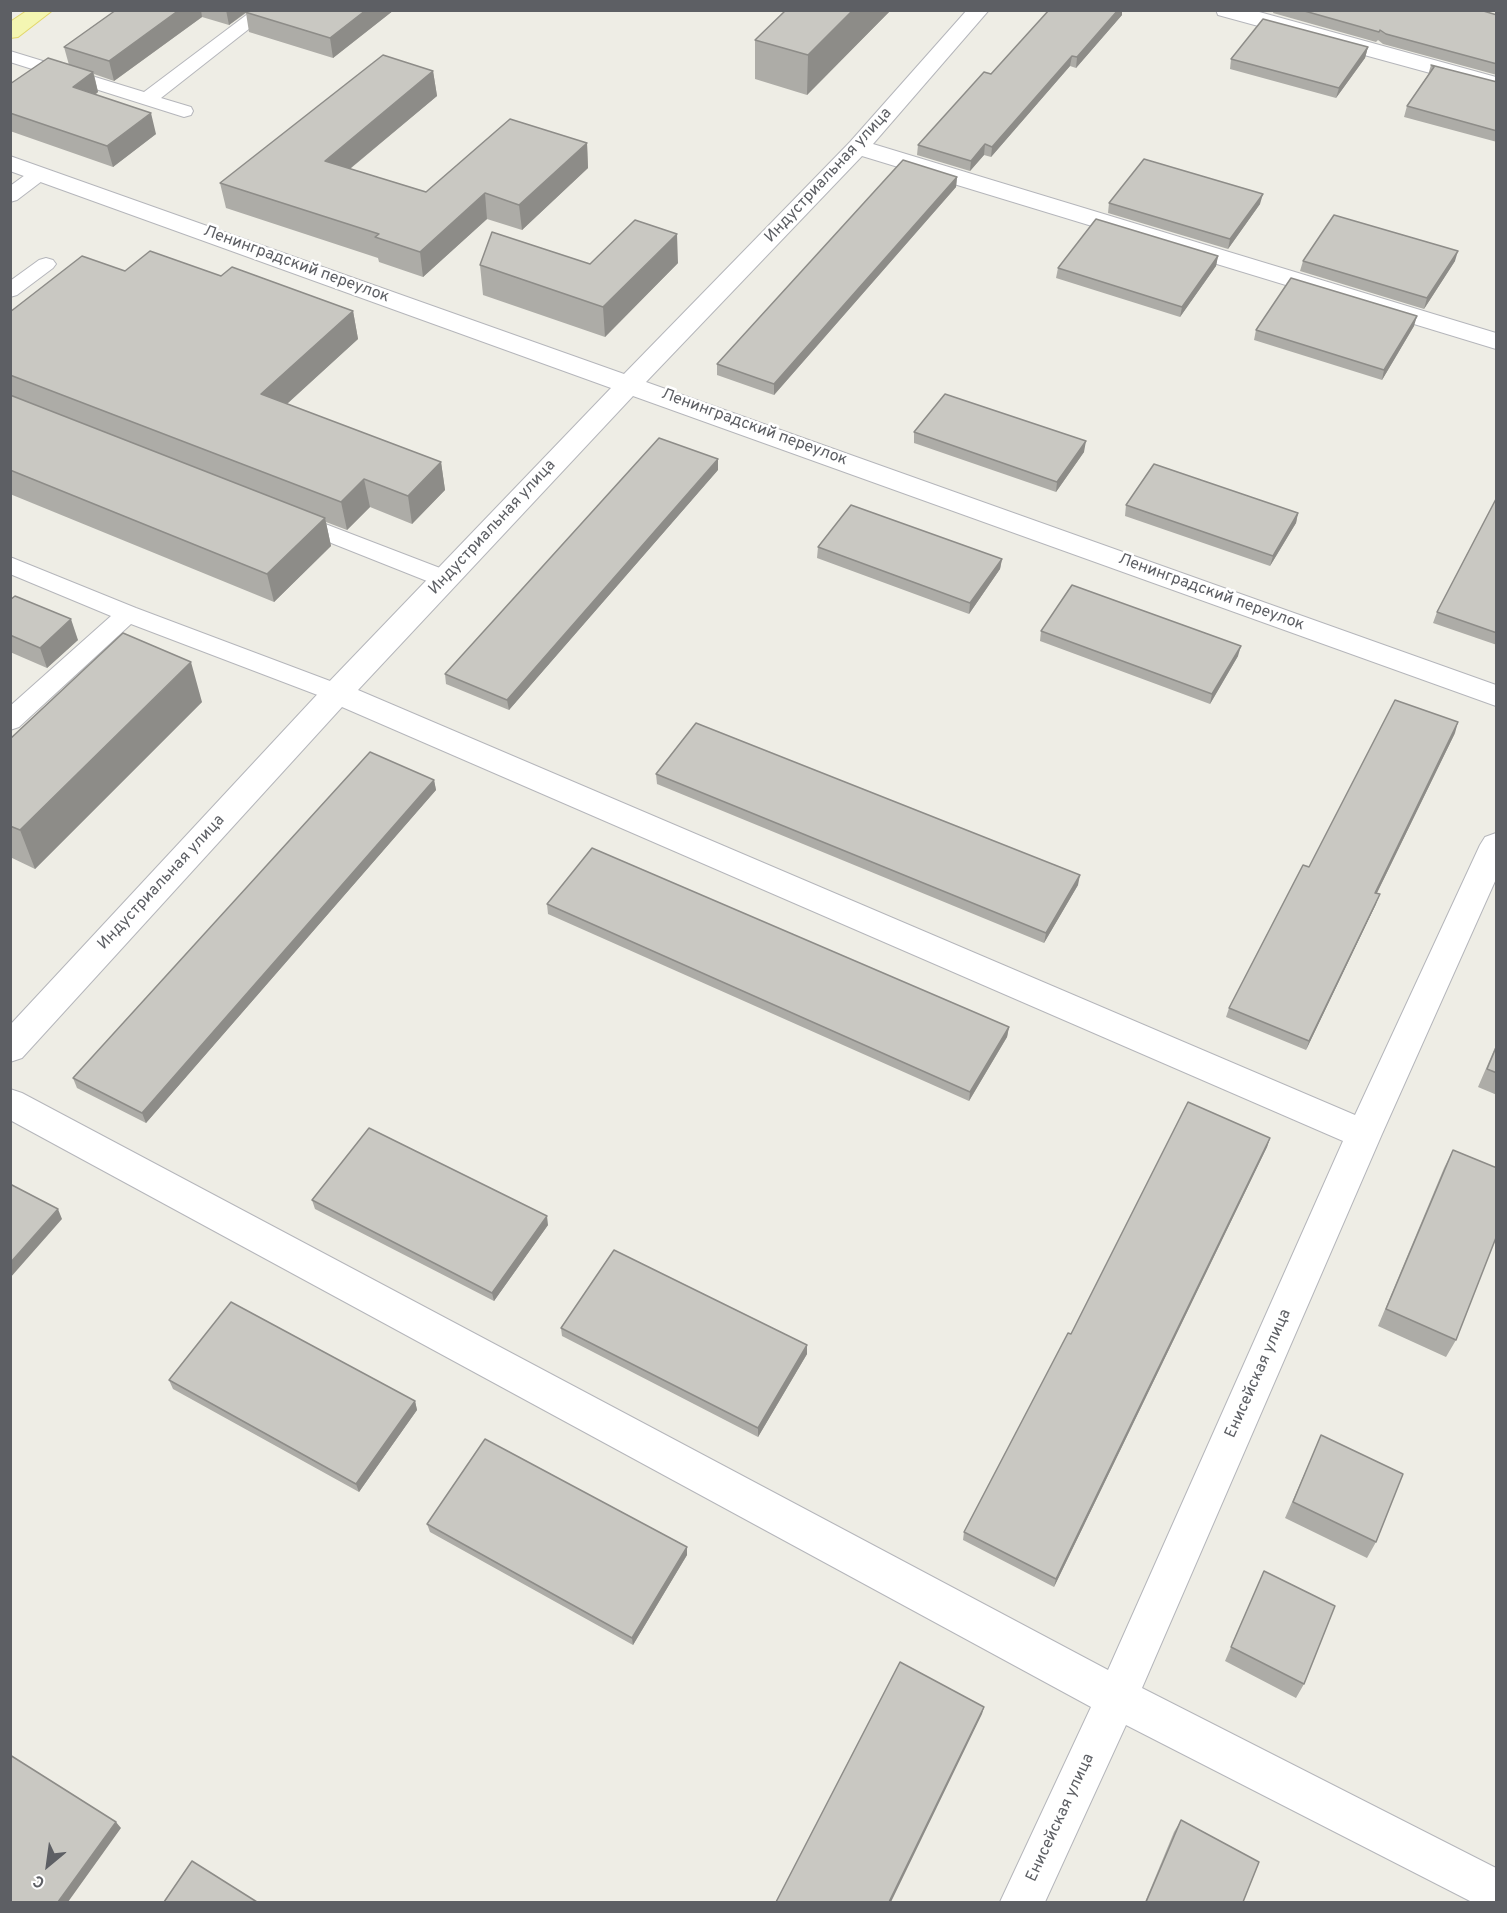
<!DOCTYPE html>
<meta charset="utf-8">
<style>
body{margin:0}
#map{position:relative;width:1507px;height:1913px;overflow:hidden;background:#eeede5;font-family:Overpass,sans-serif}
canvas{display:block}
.frame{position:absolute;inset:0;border:12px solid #5d5f64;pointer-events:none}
.north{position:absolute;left:18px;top:1835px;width:60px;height:60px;-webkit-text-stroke:4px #fff;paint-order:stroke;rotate:209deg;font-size:16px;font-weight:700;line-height:24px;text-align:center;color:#5d5f64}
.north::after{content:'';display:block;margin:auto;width:21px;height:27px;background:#5d5f64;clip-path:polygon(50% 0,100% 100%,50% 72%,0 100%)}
</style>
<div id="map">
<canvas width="1507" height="1913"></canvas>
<div class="frame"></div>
<div class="north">С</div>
</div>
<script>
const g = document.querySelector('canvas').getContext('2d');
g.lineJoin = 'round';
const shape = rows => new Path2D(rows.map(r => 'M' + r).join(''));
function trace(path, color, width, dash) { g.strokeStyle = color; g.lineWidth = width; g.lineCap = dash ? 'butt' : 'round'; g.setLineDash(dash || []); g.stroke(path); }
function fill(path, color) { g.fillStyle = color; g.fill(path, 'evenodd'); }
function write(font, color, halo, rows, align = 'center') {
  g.font = font + ' Overpass,sans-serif'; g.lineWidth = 5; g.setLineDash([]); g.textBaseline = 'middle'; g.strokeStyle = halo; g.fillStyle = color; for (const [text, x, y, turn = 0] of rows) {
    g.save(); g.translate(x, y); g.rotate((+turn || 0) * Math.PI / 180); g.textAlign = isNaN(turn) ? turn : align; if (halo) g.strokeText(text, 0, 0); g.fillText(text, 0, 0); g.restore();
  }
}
const service = shape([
 [253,10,273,10,161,98,191,107,193,111,191,115,184,117,10,62,10,51,144,92,253,10],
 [39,168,46,170,49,174,46,178,17,200,10,202,10,186,32,170,39,168],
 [46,258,53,260,56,264,53,268,17,295,10,297,10,281,39,260,46,258],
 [294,512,453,573,457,579,453,585,445,587,437,585,286,525,283,520,286,515,294,512],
 [10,557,136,608,346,687,349,693,346,699,337,702,328,699,131,624,19,727,10,730,10,706,111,616,10,574,10,557]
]);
const minor = shape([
 [967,10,989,10,873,144,1496,333,1496,349,862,156,646,382,1496,685,1496,706,633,396,358,690,1355,1115,1480,845,1485,837,1496,833,1496,879,1382,1134,1142,1688,1496,1868,1496,1902,1472,1902,1126,1725,1045,1902,1000,1902,1091,1707,10,1120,10,1089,22,1093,1108,1670,1343,1141,342,707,22,1058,10,1062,10,1025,326,685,611,388,10,171,10,156,624,374,850,142,967,10],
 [1216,10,1252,10,1496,77,1496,91,1218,15,1216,10]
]);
const primary = shape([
 [28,10,53,10,18,37,10,38,10,22,28,10]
]);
const wall = shape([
 [116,10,394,10,333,58,249,32,246,13,229,25,202,17,114,81,94,74,98,92,95,95,156,134,113,167,10,131,10,84,69,65,64,47],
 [891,10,807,95,755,79,755,40],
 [1049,10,1122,10,1122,15,1076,68,1070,66,991,157,984,155,970,171,917,155,918,145,991,74],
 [1274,10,1480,10,1497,15,1497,75,1383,44,1378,40,1376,42,1273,13],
 [1368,47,1365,58,1336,98,1230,69,1231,59],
 [1431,65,1497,82,1497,142,1404,117,1407,106,1428,75],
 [433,71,437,96,350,169,426,192,587,143,588,168,522,230,487,219,423,277,379,262,378,258,226,208,220,183],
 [957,177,956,187,774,395,717,375,717,364],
 [1109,203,1260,204,1228,249,1108,213],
 [1218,256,1216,266,1180,317,1056,278,1058,268],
 [1303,261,1455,261,1424,309,1300,271],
 [678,263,605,337,483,295,480,265],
 [125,271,221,276,353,311,358,339,287,404,441,462,445,490,412,524,370,507,347,530,326,522,331,546,274,602,10,494,10,312],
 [1414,326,1382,380,1254,340,1256,330],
 [914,432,1084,452,1056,492,914,443],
 [718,470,509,710,446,684,445,674],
 [1497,497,1497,645,1433,623,1437,612],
 [1126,505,1298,513,1296,523,1270,566,1125,516],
 [818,547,1002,559,1000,569,969,614,817,558],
 [10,600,78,640,47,668,10,652],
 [1041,631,1238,656,1210,704,1040,641],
 [202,702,35,869,10,857,10,739],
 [1455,733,1377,893,1376,904,1306,1050,1226,1017,1229,1008,1309,867],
 [656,774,1078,885,1044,943,657,784],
 [434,780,436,790,146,1123,77,1088,73,1078],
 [547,904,1009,1027,1007,1037,969,1101,548,914],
 [1497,1043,1497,1095,1478,1087],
 [1270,1138,1267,1147,1054,1587,963,1540,964,1532,1071,1334],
 [1453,1150,1456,1340,1446,1357,1378,1326,1444,1168],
 [312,1200,548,1225,494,1301,315,1209],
 [561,1328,807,1354,758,1437,562,1336],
 [169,1380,415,1401,417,1410,359,1492,173,1389],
 [1321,1436,1376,1542,1367,1558,1285,1518],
 [427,1524,687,1547,687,1555,633,1645,430,1532],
 [1264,1571,1304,1684,1296,1698,1225,1661],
 [1181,1820,1243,1902,1145,1902,1174,1832]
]);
const shadedWall = shape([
 [179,10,201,10,202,17,114,81,109,61],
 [226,10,249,10,229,25],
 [366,10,394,10,333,58,330,38],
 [853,10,891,10,807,95,808,55],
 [1118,10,1122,10,1122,15,1076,68,1077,57],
 [1368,47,1365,58,1336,98,1339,88],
 [1072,56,1070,66,991,157,992,147],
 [433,71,437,96,329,186,325,161],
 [93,72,98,92,78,107,73,87],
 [151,113,156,134,113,167,107,146],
 [587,143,588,168,522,230,519,205],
 [985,144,984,155,970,171,971,161],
 [957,177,956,187,774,395,774,384],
 [485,193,487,219,423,277,420,252],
 [1263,194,1260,204,1228,249,1230,239],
 [677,234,678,263,605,337,603,307],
 [1458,251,1455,261,1424,309,1427,298],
 [1218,256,1216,266,1180,317,1182,307],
 [353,311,358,339,267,422,261,394],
 [1417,316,1414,326,1382,380,1384,370],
 [1086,441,1084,452,1056,492,1057,482],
 [718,459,718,470,509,710,507,700],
 [441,462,445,490,412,524,408,496],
 [364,479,370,507,347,530,341,502],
 [1298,513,1296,523,1270,566,1273,556],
 [325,518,331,546,274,602,267,574],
 [1002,559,1000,569,969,614,970,603],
 [71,619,78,640,47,668,40,648],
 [1241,646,1238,656,1210,704,1212,694],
 [191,662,202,702,35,869,20,830],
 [1458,722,1455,733,1372,903,1375,893],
 [434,780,436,790,146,1123,142,1113],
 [1080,875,1078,885,1044,943,1046,933],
 [1380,894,1376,904,1306,1050,1309,1041],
 [1009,1027,1007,1037,969,1101,970,1092],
 [1270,1138,1267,1147,1054,1587,1056,1579],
 [58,1209,62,1219,10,1278,10,1263],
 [547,1216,548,1225,494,1301,492,1293],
 [807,1345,807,1354,758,1437,758,1428],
 [415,1401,417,1410,359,1492,356,1484],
 [687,1547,687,1555,633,1645,632,1638],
 [984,1707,982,1714,891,1902,889,1902],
 [116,1822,121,1828,68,1902,58,1902]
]);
const building = shape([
 [116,10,179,10,109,61,64,47,116,10],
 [247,10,366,10,330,38,245,12,247,10],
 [786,10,853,10,808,55,755,40,786,10],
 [1049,10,1118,10,1077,57,1072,56,992,147,985,144,971,161,918,145,984,72,991,74,1049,10],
 [1301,10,1480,10,1497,15,1497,64,1386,34,1380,30,1379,32,1301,10],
 [1263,19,1368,47,1339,88,1231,59,1263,19],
 [383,55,433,71,325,161,426,192,510,119,587,143,519,205,485,193,420,252,375,237,379,234,220,183,383,55],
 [48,58,93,72,73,87,151,113,107,146,10,113,10,84,48,58],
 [1431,65,1497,82,1497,131,1407,106,1434,67,1431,65],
 [1144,159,1263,194,1230,239,1109,203,1144,159],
 [903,160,957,177,774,384,717,364,903,160],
 [1334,215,1458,251,1427,298,1303,261,1334,215],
 [1096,219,1218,256,1182,307,1058,268,1096,219],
 [635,220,677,234,603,307,480,265,492,232,590,264,635,220],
 [150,251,221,276,232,267,353,311,261,394,441,462,408,496,364,479,341,502,10,375,10,312,82,256,125,271,150,251],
 [1291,278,1417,316,1384,370,1256,330,1291,278],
 [945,394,1086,441,1057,482,914,432,945,394],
 [10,395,325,518,267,574,10,470,10,395],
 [659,438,718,459,507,700,445,674,659,438],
 [1154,464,1298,513,1273,556,1126,505,1154,464],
 [1497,497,1497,633,1437,612,1497,497],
 [851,505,1002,559,970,603,818,547,851,505],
 [1072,585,1241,646,1212,694,1041,631,1072,585],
 [15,596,71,619,40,648,10,635,10,600,15,596],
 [123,633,191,662,20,830,10,826,10,739,123,633],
 [1395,700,1458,722,1375,893,1380,894,1309,1041,1229,1008,1303,865,1309,867,1395,700],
 [696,723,1080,875,1046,933,656,774,696,723],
 [370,752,434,780,142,1113,73,1078,370,752],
 [592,848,1009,1027,970,1092,547,904,592,848],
 [1497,1045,1497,1073,1487,1069,1497,1045],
 [1188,1102,1270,1138,1056,1579,964,1532,1068,1333,1071,1334,1188,1102],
 [369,1128,547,1216,492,1293,312,1200,369,1128],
 [1453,1150,1497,1168,1497,1235,1456,1340,1386,1309,1453,1150],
 [10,1184,58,1209,10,1263,10,1184],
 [614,1250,807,1345,758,1428,561,1328,614,1250],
 [231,1302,415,1401,356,1484,169,1380,231,1302],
 [1321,1435,1403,1474,1376,1542,1293,1502,1321,1435],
 [485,1439,687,1547,632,1638,427,1524,485,1439],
 [1264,1571,1335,1606,1304,1684,1231,1647,1264,1571],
 [900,1662,984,1707,889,1902,776,1902,900,1662],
 [10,1755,116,1822,58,1902,10,1902,10,1755],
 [1181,1820,1259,1862,1243,1902,1146,1902,1181,1820],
 [192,1861,257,1902,164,1902,192,1861]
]);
const streetNames = [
 ["Индустриальная улица",829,176,-47],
 ["Ленинградский переулок",296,265,20],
 ["Ленинградский переулок",754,428,20],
 ["Индустриальная улица",493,528,-47],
 ["Ленинградский переулок",1211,593,20],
 ["Индустриальная улица",162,883,-47],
 ["Енисейская улица",1259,1374,-66],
 ["Енисейская улица",1061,1818,-65]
];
trace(service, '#b5b6bb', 2);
trace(minor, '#b5b6bb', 2);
trace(primary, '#e2d76a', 2);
fill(service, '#fff');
fill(minor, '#fff');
fill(primary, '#f4f6b2');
fill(wall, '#adaca7');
fill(shadedWall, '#8d8c88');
fill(building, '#c9c8c2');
trace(building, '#8d8c88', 1.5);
write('16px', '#5d5f64', '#fff', streetNames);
</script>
